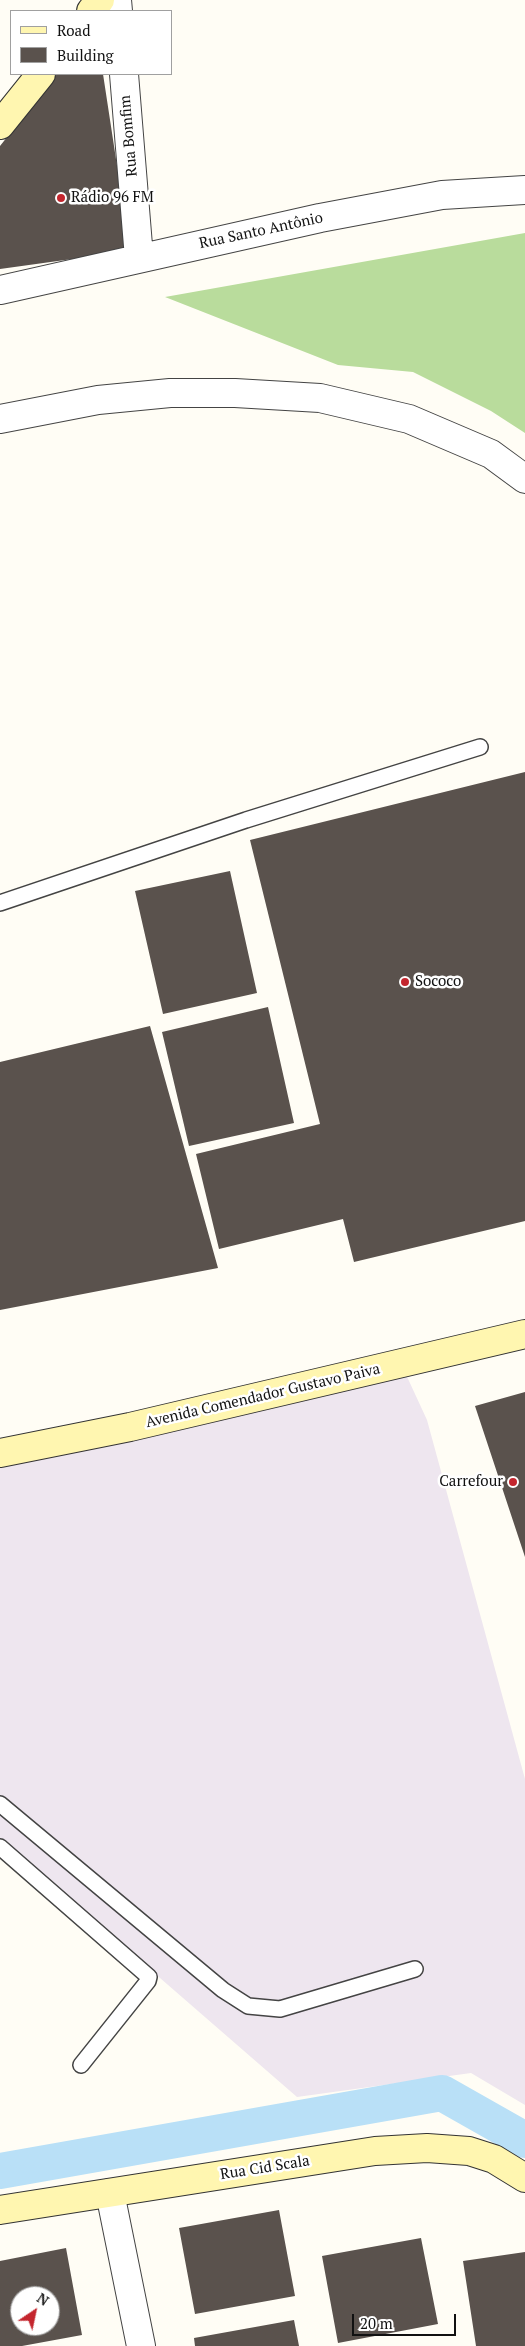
<!DOCTYPE html>
<meta charset="utf-8">
<style>
body{margin:0}
#map{position:relative;width:525px;height:2346px;overflow:hidden;background:#fffdf5;font-family:"PT Serif",serif}
canvas{display:block}
.legend{position:absolute;left:10px;top:10px;width:162px;height:65px;box-sizing:border-box;background:#fff;border:1px solid #a0a0a0;margin:0;padding:6px 9px;list-style:none;font-size:15px;color:#111}
.legend li{display:flex;align-items:center;gap:10px;height:25px}
.legend b{width:25px;border:1px solid #a0a0a0}
.north{position:absolute;left:10px;top:2286px;width:50px;height:50px;box-sizing:border-box;background:#fff;border:1px solid #a0a0a0;border-radius:50%;rotate:34deg;font-size:14px;font-weight:700;line-height:20px;text-align:center;color:#111}
.north::after{content:'';display:block;margin:auto;width:18px;height:22px;background:#c4262e;clip-path:polygon(50% 0,100% 100%,50% 72%,0 100%)}
.scale{position:absolute;left:352px;top:2314px;width:104px;height:22px;box-sizing:border-box;border:2px solid #111;border-top:0;padding-left:6px;font-size:15px;line-height:18px;white-space:nowrap;color:#111;-webkit-text-stroke:4px #fff;paint-order:stroke}
</style>
<div id="map">
<canvas width="525" height="2346"></canvas>
<ul class="legend">
<li><b style="height:6px;background:#fff6b0"></b>Road</li>
<li><b style="height:14px;background:#5a524d"></b>Building</li>
</ul>
<div class="north">N</div>
<div class="scale">20 m</div>
</div>
<script>
const g = document.querySelector('canvas').getContext('2d');
g.lineJoin = 'round';
function fill(path, color) { g.fillStyle = color; g.fill(path, 'evenodd'); }
const shape = rows => new Path2D(rows.map(r => 'M' + r).join(''));
function trace(path, color, width, dash) { g.strokeStyle = color; g.lineWidth = width; g.lineCap = dash ? 'butt' : 'round'; g.setLineDash(dash || []); g.stroke(path); }
function write(font, color, halo, rows, align = 'center') {
  g.font = font + ' "PT Serif",serif'; g.lineWidth = 5; g.setLineDash([]); g.textBaseline = 'middle'; g.strokeStyle = halo; g.fillStyle = color; for (const [text, x, y, turn = 0] of rows) {
    g.save(); g.translate(x, y); g.rotate((+turn || 0) * Math.PI / 180); g.textAlign = isNaN(turn) ? turn : align; if (halo) g.strokeText(text, 0, 0); g.fillText(text, 0, 0); g.restore();
  }
}
const industrial = shape([
 [403,1368,427,1420,525,1779,525,2105,471,2073,297,2097,0,1839,0,1463]
]);
const forest = shape([
 [525,233,525,433,491,411,413,372,338,365,165,297]
]);
const canal = shape([
 [0,2171,442,2093,525,2140]
]);
const building = shape([
 [57,74,103,74,130,251,0,269,0,146],
 [525,772,525,1221,354,1262,343,1219,219,1249,196,1154,320,1124,250,840],
 [230,871,257,993,163,1014,135,891],
 [268,1007,294,1123,189,1146,162,1032],
 [150,1026,218,1268,0,1310,0,1062],
 [525,1392,525,1557,475,1406],
 [279,2210,295,2296,195,2314,179,2228],
 [421,2238,438,2324,338,2343,322,2256],
 [66,2248,82,2335,22,2346,0,2346,0,2261],
 [20,2296,50,2296,50,2326,20,2326],
 [525,2252,525,2346,476,2346,463,2261],
 [294,2320,299,2346,195,2346,194,2338]
]);
const lane = shape([
 [0,903,246,820,480,747],
 [0,1804,223,1990,248,2006,280,2009,415,1969],
 [0,1847,149,1977,148,1981,81,2065]
]);
const street = shape([
 [117,0,118,11],
 [124,74,139,258],
 [0,290,320,218,442,195,525,190],
 [0,419,98,400,170,393,235,393,320,398,409,419,491,454,525,479],
 [110,2193,141,2346]
]);
const secondary = shape([
 [91,11,100,0],
 [0,125,41,74],
 [0,1453,130,1427,525,1334],
 [0,2210,375,2151,427,2148,469,2151,494,2159,525,2178]
]);
const markers = [
 [61,198,5,"#c4262e"],
 [405,982,5,"#c4262e"],
 [513,1482,5,"#c4262e"]
];
const streetNames = [
 ["Rua Bomfim",129,136,-95],
 ["Rua Santo Antônio",261,231,-12],
 ["Avenida Comendador Gustavo Paiva",263,1396,-13],
 ["Rua Cid Scala",265,2168,-9]
];
const poiNames = [
 ["Rádio 96 FM",71,198],
 ["Sococo",415,982],
 ["Carrefour",503,1482,"right"]
];
fill(industrial, '#eee6ef');
fill(forest, '#b9dc9c');
trace(canal, '#b9e0f7', 36);
fill(building, '#5a524d');
trace(lane, '#444', 18);
trace(street, '#444', 30);
trace(secondary, '#333', 30);
trace(lane, '#fff', 15);
trace(street, '#fff', 28);
trace(secondary, '#fff6b0', 28);
for (const [x, y, r, color] of markers) { const dot = new Path2D(); dot.arc(x, y, r, 0, 2 * Math.PI); g.fillStyle = color; g.fill(dot); trace(dot, '#fff', 2); }
write('15px', '#111', '#fff', streetNames);
write('15px', '#111', '#fff', poiNames, 'left');
</script>
